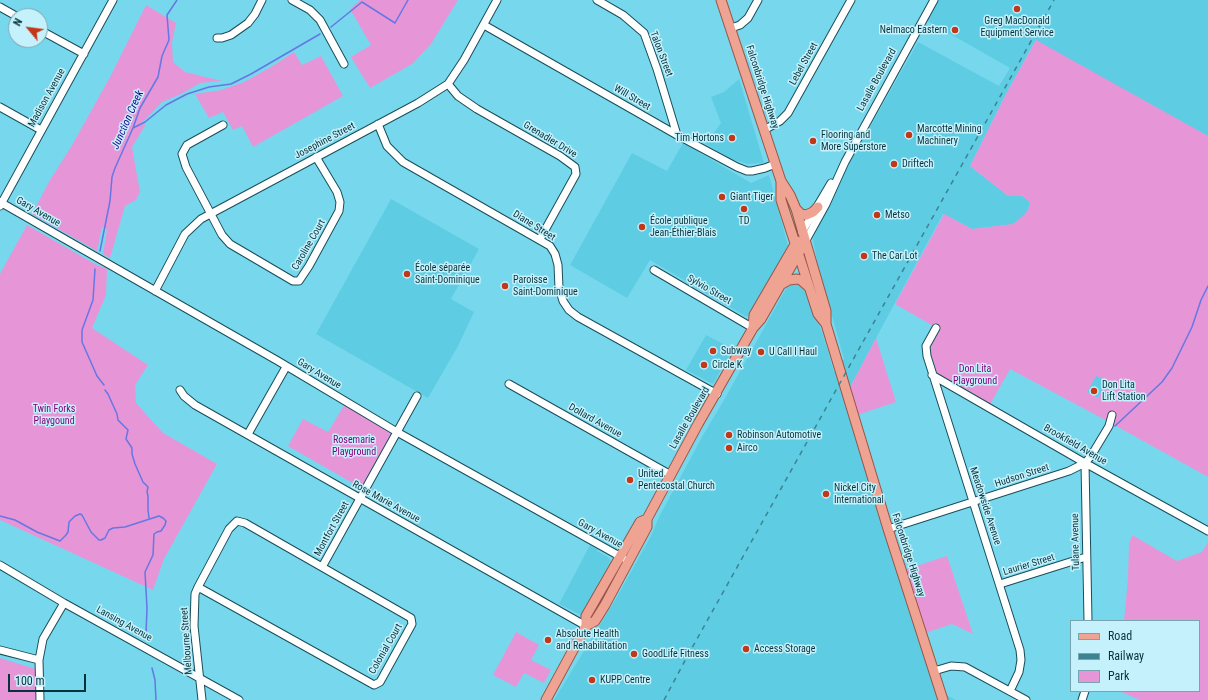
<!DOCTYPE html>
<meta charset="utf-8">
<style>
body{margin:0}
#map{position:relative;width:1208px;height:700px;overflow:hidden;background:#77d8ed;font-family:"Roboto Condensed",sans-serif}
canvas{display:block}
.legend{position:absolute;left:1070px;top:620px;width:130px;height:72px;box-sizing:border-box;background:#c5f1fc;border:1px solid #79a5af;margin:0;padding:5px 7px;list-style:none;font-size:12px;color:#06333b}
.legend li{display:flex;align-items:center;gap:8px;height:20px}
.legend b{width:20px;border:1px solid #79a5af}
.north{position:absolute;left:8px;top:8px;width:40px;height:40px;box-sizing:border-box;background:#c5f1fc;border:1px solid #79a5af;border-radius:50%;rotate:299deg;font-size:11px;font-weight:700;line-height:16px;text-align:center;color:#06333b}
.north::after{content:'';display:block;margin:auto;width:14px;height:18px;background:#c13718;clip-path:polygon(50% 0,100% 100%,50% 72%,0 100%)}
.scale{position:absolute;left:8px;top:674px;width:78px;height:18px;box-sizing:border-box;border:2px solid #06333b;border-top:0;padding-left:5px;font-size:12px;line-height:14px;white-space:nowrap;color:#06333b;-webkit-text-stroke:3px #c5f1fc;paint-order:stroke}
</style>
<div id="map">
<canvas width="1208" height="700"></canvas>
<ul class="legend">
<li><b style="height:5px;background:#efa493"></b>Road</li>
<li><b style="height:5px;background:#3d8391"></b>Railway</li>
<li><b style="height:11px;background:#e696d7"></b>Park</li>
</ul>
<div class="north">N</div>
<div class="scale">100 m</div>
</div>
<script>
const g = document.querySelector('canvas').getContext('2d');
g.lineJoin = 'round';
function fill(path, color) { g.fillStyle = color; g.fill(path, 'evenodd'); }
const shape = rows => new Path2D(rows.map(r => 'M' + r).join(''));
function trace(path, color, width, dash) { g.strokeStyle = color; g.lineWidth = width; g.lineCap = dash ? 'butt' : 'round'; g.setLineDash(dash || []); g.stroke(path); }
function write(font, color, halo, rows, align = 'center') {
  g.font = font + ' "Roboto Condensed",sans-serif'; g.lineWidth = 3; g.setLineDash([]); g.textBaseline = 'middle'; g.strokeStyle = halo; g.fillStyle = color; for (const [text, x, y, turn = 0] of rows) {
    g.save(); g.translate(x, y); g.rotate((+turn || 0) * Math.PI / 180); g.textAlign = isNaN(turn) ? turn : align; if (halo) g.strokeText(text, 0, 0); g.fillText(text, 0, 0); g.restore();
  }
}
const built = shape([
 [934,0,1208,0,1208,136,1035,41,1006,94,970,166,1008,196,1022,196,1030,202,1028,210,1025,215,1013,224,972,229,943,214,876,338,847,393,939,691,956,700,554,700,617,597,651,536,659,517,702,437,724,400,788,285,794,281,805,286,825,341,834,372,844,359,817,261,813,239,819,223,842,180,844,173,918,42,999,86,1010,68,924,19],
 [739,79,764,163,748,164,730,159,706,144,721,123,711,97,724,92],
 [683,143,751,183,769,175,788,246,747,317,650,260,627,298,570,265,632,153,667,171],
 [391,199,479,249,451,299,474,312,458,346,428,398,316,334],
 [706,335,733,349,713,384,686,370],
 [1096,375,1107,381,1098,398,1087,392],
 [590,545,598,550,597,551,608,557,611,561,581,615,559,604]
]);
const green = shape([
 [360,0,458,0,431,44,412,64,370,88,351,57,371,45,350,9],
 [146,5,176,23,172,42,173,62,185,72,222,81,200,83,183,93,162,102,147,118,138,125,146,124,132,147,140,192,136,200,125,206,110,258,103,254,107,229,102,227,97,251,32,214,50,180,71,147,110,77],
 [1036,40,1208,136,1208,477,1109,422,1010,369,988,408,932,375,926,356,935,327,895,304,944,214,972,229,1013,224,1024,215,1028,210,1030,202,1022,196,1008,196,970,166,1006,94],
 [1096,376,1107,381,1098,398,1087,392],
 [294,52,302,65,321,56,343,96,253,147,242,126,233,130,223,112,209,118,195,94,221,90,244,82,271,67],
 [27,225,95,264,107,269,106,295,92,328,148,365,135,385,136,403,163,433,217,464,164,559,153,590,0,520,0,274],
 [876,338,896,402,854,416,847,393],
 [345,404,392,432,393,436,363,489,288,446,303,419,328,432],
 [1132,535,1177,561,1202,552,1208,542,1208,700,1140,700,1119,691,1199,691,1199,621,1124,621,1128,578,1129,544],
 [947,556,973,634,952,624,922,634,901,571],
 [516,632,539,645,531,660,551,670,544,683,524,673,516,687,493,675],
 [0,658,39,670,40,700,0,700]
]);
const stream = shape([
 [331,27,362,2,395,23,408,0],
 [133,128,145,122,166,105,187,94,209,87,231,84,251,74,320,34],
 [100,251,110,201,112,177,115,168,133,128,140,108,158,77,162,56,169,40,167,15,177,0],
 [95,269,93,300,82,330,82,342,86,351,97,376,104,385],
 [105,390,108,394,117,414,118,420,128,430,126,439,132,448,132,454,135,464,143,482,148,487,147,492,148,496,148,510,149,518],
 [1115,426,1162,382,1172,368,1192,327,1201,300,1208,286],
 [0,516,15,520,37,532,60,541,66,535,68,532,69,522,75,516,80,514,82,515,91,532,99,540,101,540,105,538,109,530,113,528,125,527,159,516,163,518,166,521,165,525,161,531,157,532,154,534,153,555,145,572,147,608,146,634],
 [152,668,155,680,156,700]
]);
const minor = shape([
 [292,0,310,10,320,20,344,64],
 [597,0,623,15,644,33,657,69,677,135],
 [0,7,16,16],
 [484,25,677,135,737,167,747,171,752,171,765,168,775,164],
 [731,28,740,25,748,18,758,0],
 [40,30,84,54],
 [217,38,222,38,231,35,248,23,255,14,262,0],
 [448,84,458,96,477,109,560,156,575,167,576,174,540,239],
 [0,107,41,130],
 [378,124,387,146,403,162,550,246,555,254,558,265,559,288,563,301,569,310,578,317,717,394],
 [223,125,187,145,182,154,186,167,222,235,230,244,293,281,299,281,309,266,339,211,340,202,337,192,316,157],
 [764,130,780,121,788,113,851,0],
 [0,202,278,361,397,432,623,558],
 [0,206,113,0],
 [802,232,831,183],
 [805,242,826,204,845,162,934,0],
 [654,270,753,328],
 [155,291,185,234,201,219,418,103,448,84,464,60,497,0],
 [936,328,926,346,927,356,1020,650,1021,660,1019,672,1010,691],
 [932,375,1085,463,1208,531],
 [509,384,671,475],
 [180,390,184,396,195,405,586,626],
 [248,434,286,367],
 [1085,463,1088,621],
 [888,529,1069,471,1085,463,1091,456,1109,426,1112,415],
 [0,565,64,603,239,700],
 [322,567,417,396],
 [1000,584,1086,557],
 [198,587,374,685,380,682,412,624,411,618,245,523,237,521,229,529,198,587,195,594,194,626,202,700],
 [0,650,39,660],
 [934,671,951,666,965,667,1026,700],
 [40,700,39,660,43,639,64,603],
 [1082,700,1085,691]
]);
const major = shape([
 [721,0,781,181,790,195,796,209,826,311,826,324,888,529,943,700],
 [781,181,781,200,818,314,826,324],
 [796,209,801,214,806,215,813,212,818,207],
 [780,285,789,280,797,279,801,280,809,287],
 [753,328,754,315,797,241],
 [586,626,595,621,605,605,647,527,647,519,698,424,753,328,761,319,805,242],
 [546,700,586,626,586,616,640,522,647,519]
]);
const rail = shape([
 [664,700,688,655,1054,0]
]);
const markers = [
 [1017,9,4,"#c13718"],
 [955,30,4,"#c13718"],
 [909,135,4,"#c13718"],
 [732,138,4,"#c13718"],
 [813,141,4,"#c13718"],
 [894,164,4,"#c13718"],
 [722,197,4,"#c13718"],
 [744,209,4,"#c13718"],
 [877,215,4,"#c13718"],
 [642,227,4,"#c13718"],
 [864,256,4,"#c13718"],
 [407,274,4,"#c13718"],
 [505,286,4,"#c13718"],
 [713,351,4,"#c13718"],
 [761,352,4,"#c13718"],
 [704,365,4,"#c13718"],
 [1094,391,4,"#c13718"],
 [729,435,4,"#c13718"],
 [729,448,4,"#c13718"],
 [630,480,4,"#c13718"],
 [826,494,4,"#c13718"],
 [548,640,4,"#c13718"],
 [746,649,4,"#c13718"],
 [634,654,4,"#c13718"],
 [592,680,4,"#c13718"]
];
const poiNames = [
 ["Greg MacDonald",1017,21,"center"],
 ["Equipment Service",1017,33,"center"],
 ["Nelmaco Eastern",947,30,"right"],
 ["Marcotte Mining",917,129],
 ["Machinery",917,141],
 ["Flooring and",821,135],
 ["More Superstore",821,147],
 ["Tim Hortons",724,138,"right"],
 ["Driftech",902,164],
 ["Giant Tiger",730,197],
 ["Metso",885,215],
 ["École publique",650,221],
 ["Jean-Éthier-Blais",650,233],
 ["TD",744,221,"center"],
 ["The Car Lot",872,256],
 ["École séparée",415,268],
 ["Saint-Dominique",415,280],
 ["Paroisse",513,280],
 ["Saint-Dominique",513,292],
 ["Subway",721,351],
 ["U Call I Haul",769,352],
 ["Circle K",712,365],
 ["Don Lita",1102,385],
 ["Lift Station",1102,397],
 ["Robinson Automotive",737,435],
 ["Airco",737,448],
 ["United",638,474],
 ["Pentecostal Church",638,486],
 ["Nickel City",834,488],
 ["International",834,500],
 ["Absolute Health",556,634],
 ["and Rehabilitation",556,646],
 ["Access Storage",754,649],
 ["GoodLife Fitness",642,654],
 ["KUPP Centre",600,680]
];
const streetNames = [
 ["Talon Street",661,54,69],
 ["Lebel Street",804,64,-61],
 ["Lasalle Boulevard",877,80,-61],
 ["Falconbridge Highway",762,87,72],
 ["Madison Avenue",47,98,-61],
 ["Will Street",632,98,30],
 ["Grenadier Drive",550,140,31],
 ["Josephine Street",325,141,-28],
 ["Gary Avenue",38,212,30],
 ["Diane Street",534,226,32],
 ["Caroline Court",309,245,-60],
 ["Sylvio Street",709,290,30],
 ["Gary Avenue",319,374,31],
 ["Lasalle Boulevard",690,418,-60],
 ["Dollard Avenue",595,421,29],
 ["Brookfield Avenue",1075,445,30],
 ["Hudson Street",1022,476,-18],
 ["Rose Marie Avenue",386,502,29],
 ["Meadowside Avenue",985,506,72],
 ["Montfort Street",332,529,-61],
 ["Gary Avenue",600,534,29],
 ["Tulane Avenue",1076,542,-91],
 ["Falconbridge Highway",908,555,72],
 ["Laurier Street",1029,565,-17],
 ["Lansing Avenue",124,624,29],
 ["Melbourne Street",187,641,-94],
 ["Colonial Court",386,649,-60]
];
const parkNames = [
 ["Don Lita",975,369],
 ["Playground",975,381],
 ["Twin Forks",54,409],
 ["Playgound",54,421],
 ["Rosemarie",354,440],
 ["Playground",354,452]
];
const waterNames = [
 ["Junction Creek",128,120,-66]
];
fill(built, '#5ecce3');
fill(green, '#e696d7');
trace(stream, '#6577e3', 1.5);
trace(minor, '#194e59', 9);
trace(major, '#975545', 11);
trace(minor, '#fff', 7);
trace(major, '#efa493', 9);
trace(rail, '#3d8391', 1.5, [5, 5]);
for (const [x, y, r, color] of markers) { const dot = new Path2D(); dot.arc(x, y, r, 0, 2 * Math.PI); g.fillStyle = color; g.fill(dot); trace(dot, '#c5f1fc', 1.5); }
write('10px', '#06333b', '#c5f1fc', poiNames, 'left');
write('10px', '#06333b', '#c5f1fc', streetNames);
write('10px', '#87007a', '#c5f1fc', parkNames);
write('italic 11px', '#1f008d', '#c5f1fc', waterNames);
</script>
